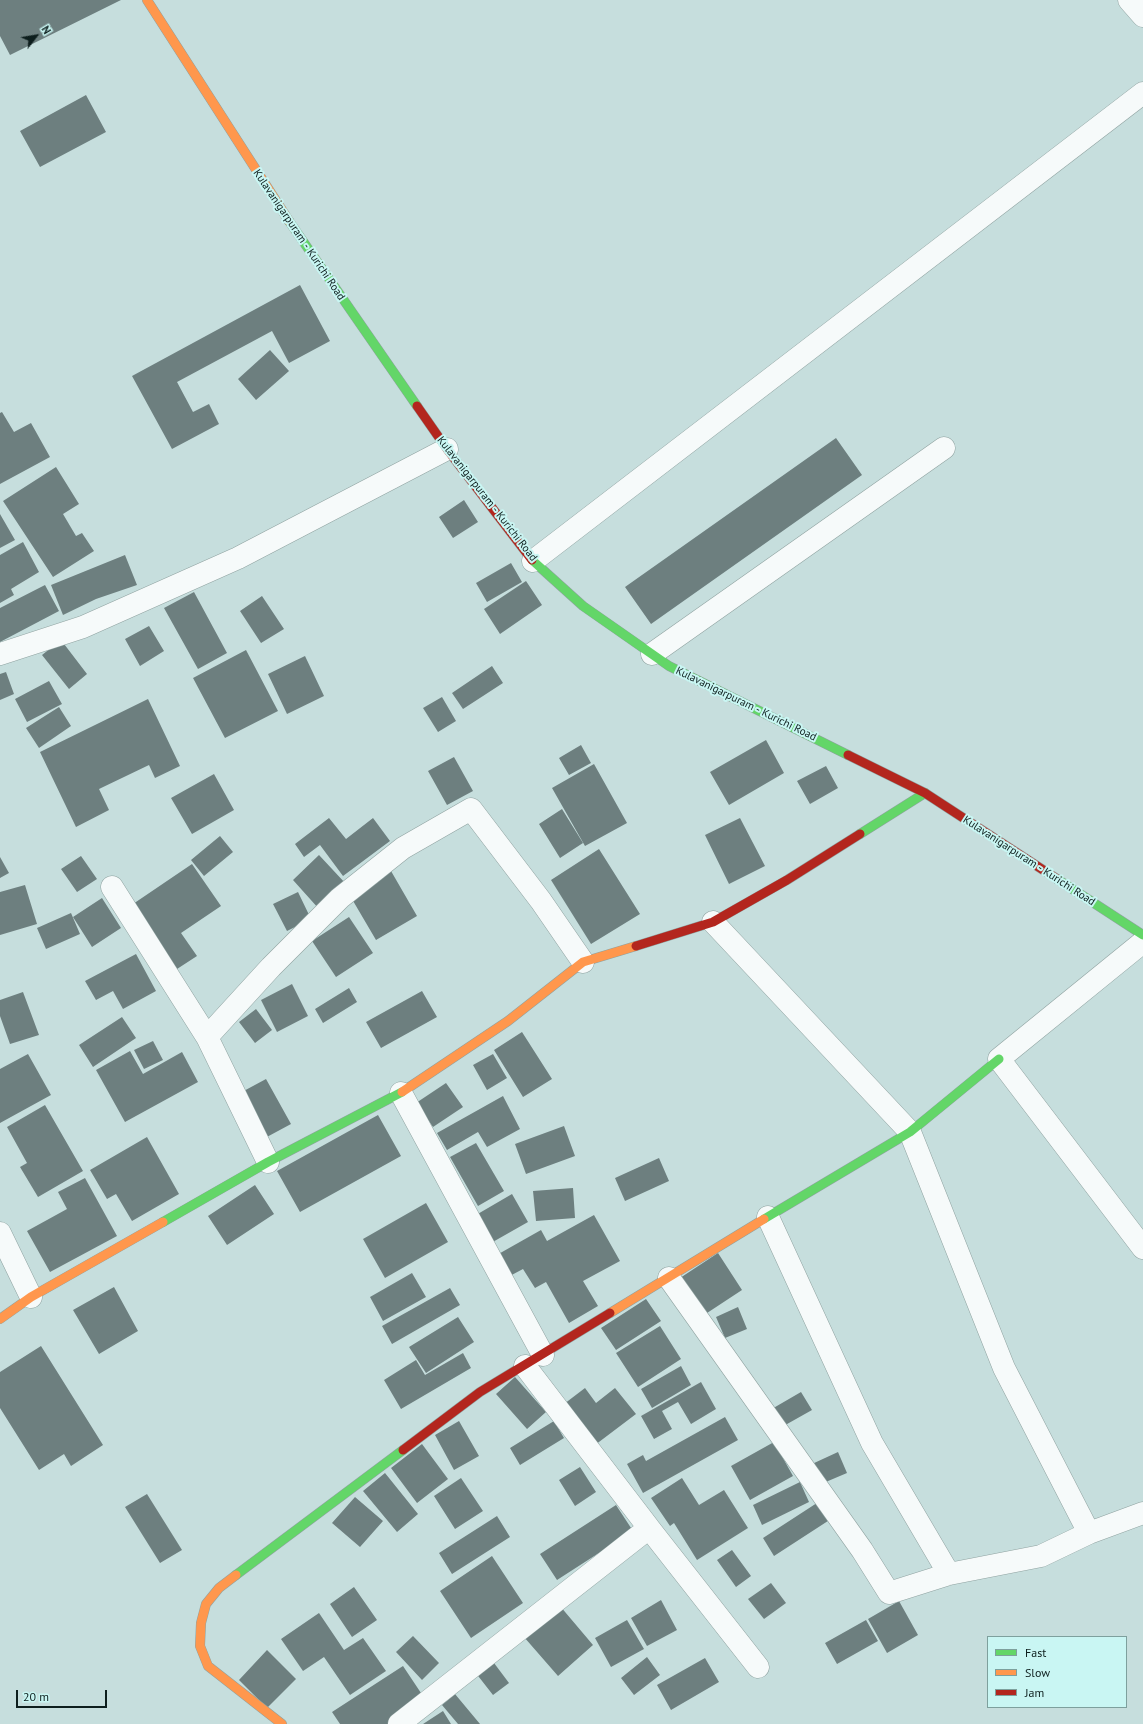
<!DOCTYPE html>
<style>
body{margin:0}
#map{position:relative;width:1143px;height:1724px;overflow:hidden;background:#c6dedd;font-family:"PT Sans",sans-serif}
canvas{display:block}
.legend{position:absolute;left:987px;top:1636px;width:140px;height:72px;box-sizing:border-box;background:#c9f6f3;border:1px solid #7ea09d;margin:0;padding:5px 7px;list-style:none;font-size:12px;color:#0d1e1d}
.legend li{display:flex;align-items:center;gap:8px;height:20px}
.legend b{width:20px;border:1px solid #7ea09d}
.north{position:absolute;left:16px;top:16px;width:40px;height:40px;-webkit-text-stroke:3px #c9f6f3;paint-order:stroke;rotate:59deg;font-size:11px;font-weight:700;line-height:16px;text-align:center;color:#0d1e1d}
.north::after{content:'';display:block;margin:auto;width:14px;height:18px;background:#0d1e1d;clip-path:polygon(50% 0,100% 100%,50% 72%,0 100%)}
.scale{position:absolute;left:16px;top:1690px;width:91px;height:18px;box-sizing:border-box;border:2px solid #0d1e1d;border-top:0;padding-left:5px;font-size:12px;line-height:14px;white-space:nowrap;color:#0d1e1d;-webkit-text-stroke:3px #c9f6f3;paint-order:stroke}
</style>
<div id="map">
<canvas width="1143" height="1724"></canvas>
<ul class="legend">
<li><b style="height:5px;background:#63d668"></b>Fast</li>
<li><b style="height:5px;background:#ff974d"></b>Slow</li>
<li><b style="height:5px;background:#b3261e"></b>Jam</li>
</ul>
<div class="north">N</div>
<div class="scale">20 m</div>
</div>
<script>
const g = document.querySelector('canvas').getContext('2d');
g.lineJoin = 'round';
function fill(path, color) { g.fillStyle = color; g.fill(path, 'evenodd'); }
const shape = rows => new Path2D(rows.map(r => 'M' + r).join(''));
function trace(path, color, width, dash) { g.strokeStyle = color; g.lineWidth = width; g.lineCap = dash ? 'butt' : 'round'; g.setLineDash(dash || []); g.stroke(path); }
function write(font, color, halo, rows, align = 'center') {
  g.font = font + ' "PT Sans",sans-serif'; g.lineWidth = 4; g.setLineDash([]); g.textBaseline = 'middle'; g.strokeStyle = halo; g.fillStyle = color; for (const [text, x, y, turn = 0] of rows) {
    g.save(); g.translate(x, y); g.rotate((+turn || 0) * Math.PI / 180); g.textAlign = isNaN(turn) ? turn : align; if (halo) g.strokeText(text, 0, 0); g.fillText(text, 0, 0); g.restore();
  }
}
const building = shape([
 [0,0,121,0,10,55,0,36],
 [86,95,106,132,40,167,20,131],
 [300,285,330,341,289,363,272,331,177,382,193,412,209,404,219,424,172,449,132,376],
 [270,350,289,371,256,400,238,379],
 [2,412,14,432,31,423,50,457,0,484,0,413],
 [836,438,862,475,651,624,625,587],
 [56,467,79,504,63,514,76,536,82,533,94,551,53,577,3,501],
 [464,500,478,522,453,538,439,517],
 [0,514,15,540,0,548],
 [23,542,39,572,11,589,14,595,0,603,0,555],
 [125,555,137,585,96,599,63,615,51,585],
 [511,563,522,582,487,602,476,583],
 [526,581,542,605,500,634,484,609],
 [45,585,59,611,0,642,0,608],
 [194,592,227,653,198,669,164,608],
 [262,596,284,629,261,643,240,611],
 [149,626,164,651,140,666,125,639],
 [61,640,87,674,69,689,42,655],
 [246,650,278,711,225,738,193,678],
 [305,656,324,696,287,714,268,674],
 [492,666,503,683,463,709,452,693],
 [6,672,14,694,0,700,0,674],
 [49,681,62,704,27,722,15,699],
 [442,697,456,721,438,732,423,708],
 [148,699,180,766,155,778,149,765,99,789,109,810,76,827,40,752],
 [59,707,71,726,39,748,26,728],
 [766,740,784,773,729,805,710,772],
 [581,745,591,763,569,775,559,758],
 [454,757,473,791,447,805,428,771],
 [594,764,627,823,585,846,552,788],
 [826,766,838,788,810,804,797,781],
 [214,774,234,810,192,834,171,798],
 [562,809,583,843,560,858,539,824],
 [329,818,346,839,373,818,390,841,343,876,320,845,304,857,295,844],
 [740,818,765,866,729,884,705,835],
 [220,836,233,852,204,876,191,860],
 [599,849,640,914,591,944,551,880],
 [319,855,346,884,319,909,293,880],
 [81,856,97,879,77,892,61,869],
 [0,857,9,873,0,878],
 [192,864,221,906,181,933,197,956,177,969,133,904],
 [391,871,417,916,376,940,349,894],
 [25,885,37,924,0,935,0,892],
 [298,892,311,919,287,931,273,904],
 [102,898,121,928,92,947,73,917],
 [71,913,80,934,46,949,37,928],
 [349,917,373,953,336,977,312,941],
 [136,954,156,991,123,1009,113,991,96,1000,85,981],
 [292,984,308,1016,277,1032,261,1000],
 [349,988,357,1002,323,1023,315,1009],
 [422,991,437,1017,381,1048,366,1022],
 [23,992,39,1035,10,1044,0,1016,0,1000],
 [256,1009,272,1030,255,1043,239,1022],
 [122,1017,136,1038,93,1067,79,1045],
 [522,1032,552,1079,523,1097,494,1050],
 [153,1041,163,1060,144,1069,134,1050],
 [130,1051,143,1074,182,1052,198,1082,125,1122,96,1070],
 [28,1054,51,1095,0,1123,0,1069],
 [493,1054,507,1078,487,1090,473,1065],
 [266,1079,291,1124,265,1138,240,1093],
 [446,1083,463,1107,433,1127,416,1103],
 [503,1096,520,1129,487,1147,478,1132,447,1150,437,1133],
 [45,1105,83,1171,38,1197,20,1167,27,1163,7,1127],
 [378,1115,401,1156,300,1212,277,1171],
 [564,1126,575,1156,526,1174,515,1144],
 [147,1137,179,1194,132,1221,116,1194,107,1199,90,1170],
 [476,1143,504,1191,478,1206,450,1157],
 [659,1158,669,1181,625,1201,615,1178],
 [85,1178,117,1236,50,1272,27,1231,67,1209,58,1192],
 [255,1185,274,1214,227,1245,208,1216],
 [573,1188,575,1218,536,1221,533,1191],
 [512,1194,528,1222,491,1243,476,1215],
 [426,1203,448,1242,385,1278,363,1239],
 [594,1215,620,1261,583,1281,598,1306,569,1323,546,1282,535,1288,523,1269,506,1278,495,1256,541,1230,547,1241],
 [718,1253,742,1290,704,1315,680,1278],
 [412,1273,426,1297,383,1321,370,1297],
 [114,1287,138,1331,99,1354,73,1310],
 [450,1288,460,1305,392,1344,382,1326],
 [646,1299,661,1321,616,1350,601,1328],
 [738,1307,747,1329,725,1338,716,1317],
 [458,1317,474,1342,426,1373,409,1347],
 [660,1326,681,1359,638,1387,616,1353],
 [41,1346,103,1445,71,1466,64,1454,39,1470,0,1408,0,1372],
 [463,1353,471,1368,401,1409,384,1380,416,1360,425,1375],
 [681,1366,691,1385,652,1408,641,1389],
 [515,1377,546,1412,527,1429,496,1394],
 [701,1382,716,1409,691,1424,678,1402,662,1411,672,1429,654,1439,641,1416],
 [585,1388,596,1403,615,1388,636,1414,595,1445,564,1404],
 [801,1392,812,1410,780,1428,770,1410],
 [725,1417,738,1440,643,1493,627,1464,643,1455,646,1461],
 [459,1421,479,1456,454,1470,435,1435],
 [554,1421,564,1438,520,1465,510,1448],
 [774,1442,793,1476,750,1500,731,1466],
 [422,1444,448,1479,417,1503,391,1468],
 [838,1452,847,1473,821,1484,812,1464],
 [580,1467,596,1492,575,1506,559,1480],
 [385,1473,418,1514,397,1532,363,1491],
 [461,1478,483,1511,455,1529,434,1496],
 [682,1478,699,1505,724,1490,748,1528,697,1560,674,1523,670,1526,651,1498],
 [800,1482,809,1502,762,1525,753,1505],
 [147,1494,182,1550,160,1563,125,1507],
 [355,1497,383,1521,360,1547,332,1523],
 [820,1501,831,1519,774,1556,763,1538],
 [616,1505,633,1531,557,1580,540,1554],
 [497,1516,510,1537,452,1574,439,1553],
 [732,1550,751,1576,736,1587,717,1560],
 [492,1556,523,1603,471,1638,440,1591],
 [771,1583,786,1603,764,1619,748,1599],
 [354,1587,377,1620,352,1637,330,1604],
 [661,1600,677,1630,647,1646,631,1618],
 [899,1601,918,1635,887,1653,868,1619],
 [560,1606,593,1645,558,1676,524,1637],
 [319,1613,344,1650,363,1638,386,1671,350,1695,324,1657,303,1671,281,1639],
 [627,1620,644,1649,611,1667,595,1638],
 [866,1620,878,1641,837,1664,825,1643],
 [413,1636,439,1663,422,1680,396,1652],
 [267,1650,296,1679,267,1708,239,1680],
 [647,1657,660,1675,634,1695,621,1678],
 [705,1658,719,1682,671,1710,657,1685],
 [491,1659,509,1683,493,1695,475,1672],
 [403,1666,425,1699,388,1724,340,1724,332,1712],
 [455,1694,480,1724,458,1724,442,1705],
 [443,1711,451,1724,423,1724]
]);
const street = shape([
 [1129,0,1143,16],
 [533,561,1143,93],
 [0,654,83,627,238,558,447,449],
 [652,654,944,448],
 [112,887,207,1037,268,1162],
 [713,922,910,1132,1004,1368,1089,1533,1143,1513],
 [1143,942,999,1059,1143,1248],
 [207,1037,271,967,340,898,403,848,471,809,541,901,583,962],
 [401,1093,543,1355],
 [768,1217,872,1443,949,1574],
 [0,1233,31,1297],
 [669,1278,862,1550,889,1593,949,1574,1041,1556,1089,1533],
 [649,1528,758,1667],
 [399,1724,649,1528,525,1366]
]);
const fast = shape([
 [289,221,417,406],
 [532,560,583,606,669,666,848,755],
 [860,834,925,793],
 [1057,879,1143,935],
 [764,1219,910,1132,999,1059],
 [163,1222,268,1162,402,1092],
 [236,1575,403,1450]
]);
const slow = shape([
 [147,0,289,221],
 [402,1092,508,1021,583,962,636,946],
 [610,1313,764,1219],
 [0,1319,31,1297,163,1222],
 [236,1575,219,1588,206,1604,201,1623,200,1646,208,1666,282,1724]
]);
const jam = shape([
 [417,406,447,449,532,560],
 [848,755,925,793,1057,879],
 [636,946,713,922,787,880,860,834],
 [403,1450,480,1392,610,1313]
]);
const streetNames = [
 ["Kulavanigarpuram - Kurichi Road",299,235,56],
 ["Kulavanigarpuram - Kurichi Road",487,499,52],
 ["Kulavanigarpuram - Kurichi Road",746,704,26],
 ["Kulavanigarpuram - Kurichi Road",1029,861,33]
];
fill(building, '#6d7f7f');
trace(street, '#8fa2a0', 23);
trace(fast, '#8fa2a0', 10);
trace(slow, '#8fa2a0', 10);
trace(jam, '#8fa2a0', 10);
trace(street, '#f6fafa', 22);
trace(fast, '#63d668', 9);
trace(slow, '#ff974d', 9);
trace(jam, '#b3261e', 9);
write('11px', '#0d1e1d', '#c9f6f3', streetNames);
</script>
